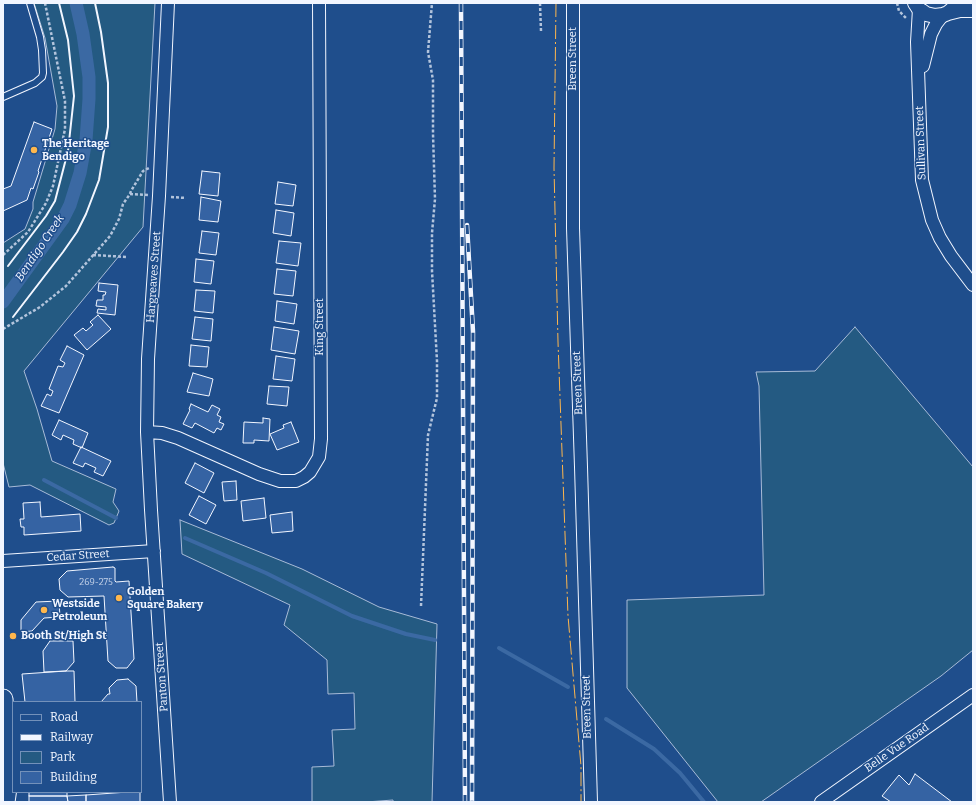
<!DOCTYPE html>
<style>
body{margin:0}
#map{position:relative;width:976px;height:805px;overflow:hidden;background:#1f4e8c;font-family:Bitter,serif}
canvas{display:block}
.frame{position:absolute;inset:0;border:4px solid #f2f6ff;pointer-events:none}
.legend{position:absolute;left:12px;top:701px;width:130px;height:92px;box-sizing:border-box;background:#1f4e8c;border:1px solid #7391ba;margin:0;padding:5px 7px;list-style:none;font-size:12px;color:#f2f6ff}
.legend li{display:flex;align-items:center;gap:8px;height:20px}
.legend b{width:20px;border:1px solid #7391ba}
</style>
<div id="map">
<canvas width="976" height="805"></canvas>
<div class="frame"></div>
<ul class="legend">
<li><b style="height:5px;background:#1f4e8c"></b>Road</li>
<li><b style="height:5px;background:#f2f6ff"></b>Railway</li>
<li><b style="height:11px;background:#245a82"></b>Park</li>
<li><b style="height:11px;background:#3563a3"></b>Building</li>
</ul>
</div>
<script>
const g = document.querySelector('canvas').getContext('2d');
g.lineJoin = 'round';
function fill(path, color) { g.fillStyle = color; g.fill(path, 'evenodd'); }
const shape = rows => new Path2D(rows.map(r => 'M' + r).join(''));
function trace(path, color, width, dash) { g.strokeStyle = color; g.lineWidth = width; g.lineCap = dash ? 'butt' : 'round'; g.setLineDash(dash || []); g.stroke(path); }
function write(font, color, halo, rows, align = 'center') {
  g.font = font + ' Bitter,serif'; g.lineWidth = 3; g.setLineDash([]); g.textBaseline = 'middle'; g.strokeStyle = halo; g.fillStyle = color; for (const [text, x, y, turn = 0] of rows) {
    g.save(); g.translate(x, y); g.rotate((+turn || 0) * Math.PI / 180); g.textAlign = isNaN(turn) ? turn : align; if (halo) g.strokeText(text, 0, 0); g.fillText(text, 0, 0); g.restore();
  }
}
const green = shape([
 [34,3,155,3,143,227,24,371,37,409,52,461,116,489,113,502,119,511,114,523,109,525,30,485,9,487,3,463,3,243,25,229,33,209,33,202,55,129,57,106,45,38,34,3],
 [855,327,973,467,973,650,941,676,761,802,718,802,627,688,627,600,764,595,759,386,756,372,815,371,855,327],
 [180,520,302,569,379,607,437,624,432,802,393,802,393,800,366,802,312,802,312,767,334,766,332,730,355,729,354,693,328,694,327,660,284,625,290,605,182,554,180,520]
]);
const stream = shape([
 [44,480,116,518],
 [185,538,266,573,352,616,406,634,435,640],
 [499,648,568,687],
 [606,719,654,749,680,773,704,802]
]);
const canal = shape([
 [3,302,63,219,70,205,80,173,86,140,89,99,89,77,83,34,76,3]
]);
const building = shape([
 [34,122,52,129,38,171,39,172,33,189,31,188,27,200,3,211,3,189,11,186,34,122],
 [202,171,220,173,218,196,199,194,202,171],
 [278,182,296,185,293,206,275,204,278,182],
 [201,197,221,201,218,222,199,220,201,197],
 [276,210,294,213,291,236,273,233,276,210],
 [202,231,219,233,216,255,199,253,202,231],
 [279,241,301,243,298,266,276,263,279,241],
 [196,259,214,261,211,284,194,282,196,259],
 [277,269,296,271,293,296,274,294,277,269],
 [99,283,118,285,115,315,97,313,98,309,106,310,106,307,96,306,97,300,103,300,103,295,105,295,106,292,98,291,99,283],
 [196,290,215,291,213,313,194,311,196,290],
 [277,301,297,304,294,324,275,321,277,301],
 [98,315,111,329,87,350,74,335,83,328,86,331,93,325,90,322,98,315],
 [195,317,213,319,211,341,192,339,195,317],
 [274,327,299,331,295,354,271,350,274,327],
 [191,345,209,347,207,367,189,366,191,345],
 [67,346,84,355,59,413,41,406,47,394,51,396,53,391,49,389,58,366,63,367,65,363,60,360,67,346],
 [276,356,295,359,292,381,273,379,276,356],
 [193,373,213,379,209,396,187,392,193,373],
 [269,386,289,387,287,406,267,404,269,386],
 [191,404,208,412,212,405,220,409,217,415,221,417,219,422,224,424,221,430,217,428,214,433,195,423,192,428,183,424,190,410,189,409,191,404],
 [263,418,270,419,269,441,254,440,254,443,243,443,244,422,263,423,263,418],
 [59,420,88,433,82,448,73,444,74,440,63,435,61,440,52,435,59,420],
 [291,422,299,442,277,450,270,434,284,428,283,425,291,422],
 [81,447,111,461,103,476,94,472,96,468,85,463,83,467,73,463,81,447],
 [195,463,214,473,204,493,185,483,195,463],
 [236,481,237,500,224,501,222,482,236,481],
 [199,496,216,505,206,524,189,515,199,496],
 [264,498,266,518,243,521,241,501,264,498],
 [40,502,41,517,80,514,81,531,24,535,24,527,21,527,20,519,24,519,23,503,40,502],
 [292,512,293,531,272,533,270,515,292,512],
 [113,567,115,568,115,581,116,582,129,581,134,659,127,668,116,668,108,661,104,596,68,597,60,590,59,579,67,571,113,567],
 [59,601,60,617,44,618,32,631,21,632,21,620,36,602,59,601],
 [50,641,73,641,74,662,66,671,44,672,43,651,50,641],
 [66,671,74,671,75,702,25,702,22,674,66,671],
 [128,679,136,686,137,702,101,702,108,694,110,694,109,688,117,680,128,679],
 [915,774,952,802,891,802,882,796,899,775,909,785,915,774],
 [29,792,67,792,67,796,29,796,29,792],
 [128,792,140,792,140,802,86,802,86,795,128,792],
 [86,795,86,802,68,802,67,796,86,795],
 [29,796,67,796,68,802,29,802,29,796]
]);
const path = shape([
 [540,3,541,31],
 [897,3,899,11,907,19],
 [130,194,131,191,143,171,149,168],
 [171,197,186,198],
 [3,255,28,232,46,203,53,186,65,129,65,101,45,3],
 [93,255,127,257],
 [3,329,40,307,66,286,110,236,119,219,123,204,130,194,148,195],
 [421,606,428,435,437,398,437,361,432,271,432,233,435,199,433,134,433,80,428,52,432,3]
]);
const service = shape([
 [3,97,35,83,42,77,43,73,42,50,40,37,30,3]
]);
const minor = shape([
 [168,3,159,196,148,359,147,432,151,510,170,802],
 [573,3,573,228,581,467,591,802],
 [919,9,917,42,922,180,932,220,940,238,951,256,973,285],
 [923,66,931,34,936,24,943,15],
 [147,432,162,433,178,438,259,474,280,481,296,481,304,477,310,472,319,457,321,439,319,3],
 [3,561,154,551],
 [821,802,973,695]
]);
const tertiary = shape([
 [915,3,919,9,926,14,935,16,943,15,948,13,954,8,958,3],
 [948,13,960,10,973,10]
]);
const trunk = shape([
 [3,699,8,781,5,802]
]);
const rail = shape([
 [461,3,465,802],
 [467,225,473,332,472,802]
]);
const wall = shape([
 [8,266,46,216,55,201,68,151,74,96,68,40,59,3],
 [13,317,63,252,77,232,86,214,99,180,108,127,108,83,101,32,95,3]
]);
const power = shape([
 [556,3,554,168,558,342,568,616,581,766,581,802]
]);
const markers = [
 [34,150,4,"#ffb74d"],
 [119,598,4,"#ffb74d"],
 [44,610,4,"#ffb74d"],
 [13,636,4,"#ffb74d"]
];
const numberNames = [
 ["269-275",96,582]
];
const streetNames = [
 ["Breen Street",573,59,-90],
 ["Sullivan Street",921,143,-92],
 ["Hargreaves Street",154,277,-86],
 ["King Street",320,327,-90],
 ["Breen Street",578,383,-92],
 ["Cedar Street",78,556,-4],
 ["Panton Street",162,677,-94],
 ["Breen Street",587,707,-91],
 ["Belle Vue Road",897,748,-35]
];
const poiNames = [
 ["The Heritage",42,144],
 ["Bendigo",42,157],
 ["Golden",127,592],
 ["Square Bakery",127,605],
 ["Westside",52,604],
 ["Petroleum",52,617],
 ["Booth St/High St",21,636]
];
const waterNames = [
 ["Bendigo Creek",40,248,-56]
];
fill(green, '#245a82');
trace(green, '#a8bbd7', 1);
trace(stream, '#3b69a3', 4);
trace(canal, '#3b69a3', 13);
fill(building, '#3563a3');
trace(building, '#f2f6ff', 1);
trace(service, '#f2f6ff', 8);
trace(minor, '#f2f6ff', 14);
trace(tertiary, '#f2f6ff', 16);
trace(trunk, '#f2f6ff', 21);
trace(path, '#b3c4dc', 2.5, [3, 2]);
trace(service, '#1f4e8c', 6);
trace(minor, '#1f4e8c', 12);
trace(tertiary, '#1f4e8c', 14);
trace(trunk, '#1f4e8c', 19);
trace(rail, '#f2f6ff', 4.5);
trace(rail, '#1f4e8c', 3, [9]);
trace(wall, '#f2f6ff', 2);
trace(power, '#ffb74d', 1, [14, 3, 2, 3]);
for (const [x, y, r, color] of markers) { const dot = new Path2D(); dot.arc(x, y, r, 0, 2 * Math.PI); g.fillStyle = color; g.fill(dot); trace(dot, '#1f4e8c', 1.5); }
write('9px', '#c3d1e8', null, numberNames);
write('11px', '#f2f6ff', '#1f4e8c', streetNames);
write('bold 11px', '#f2f6ff', '#1f4e8c', poiNames, 'left');
write('italic 12px', '#f2f6ff', '#1f4e8c', waterNames);
</script>
